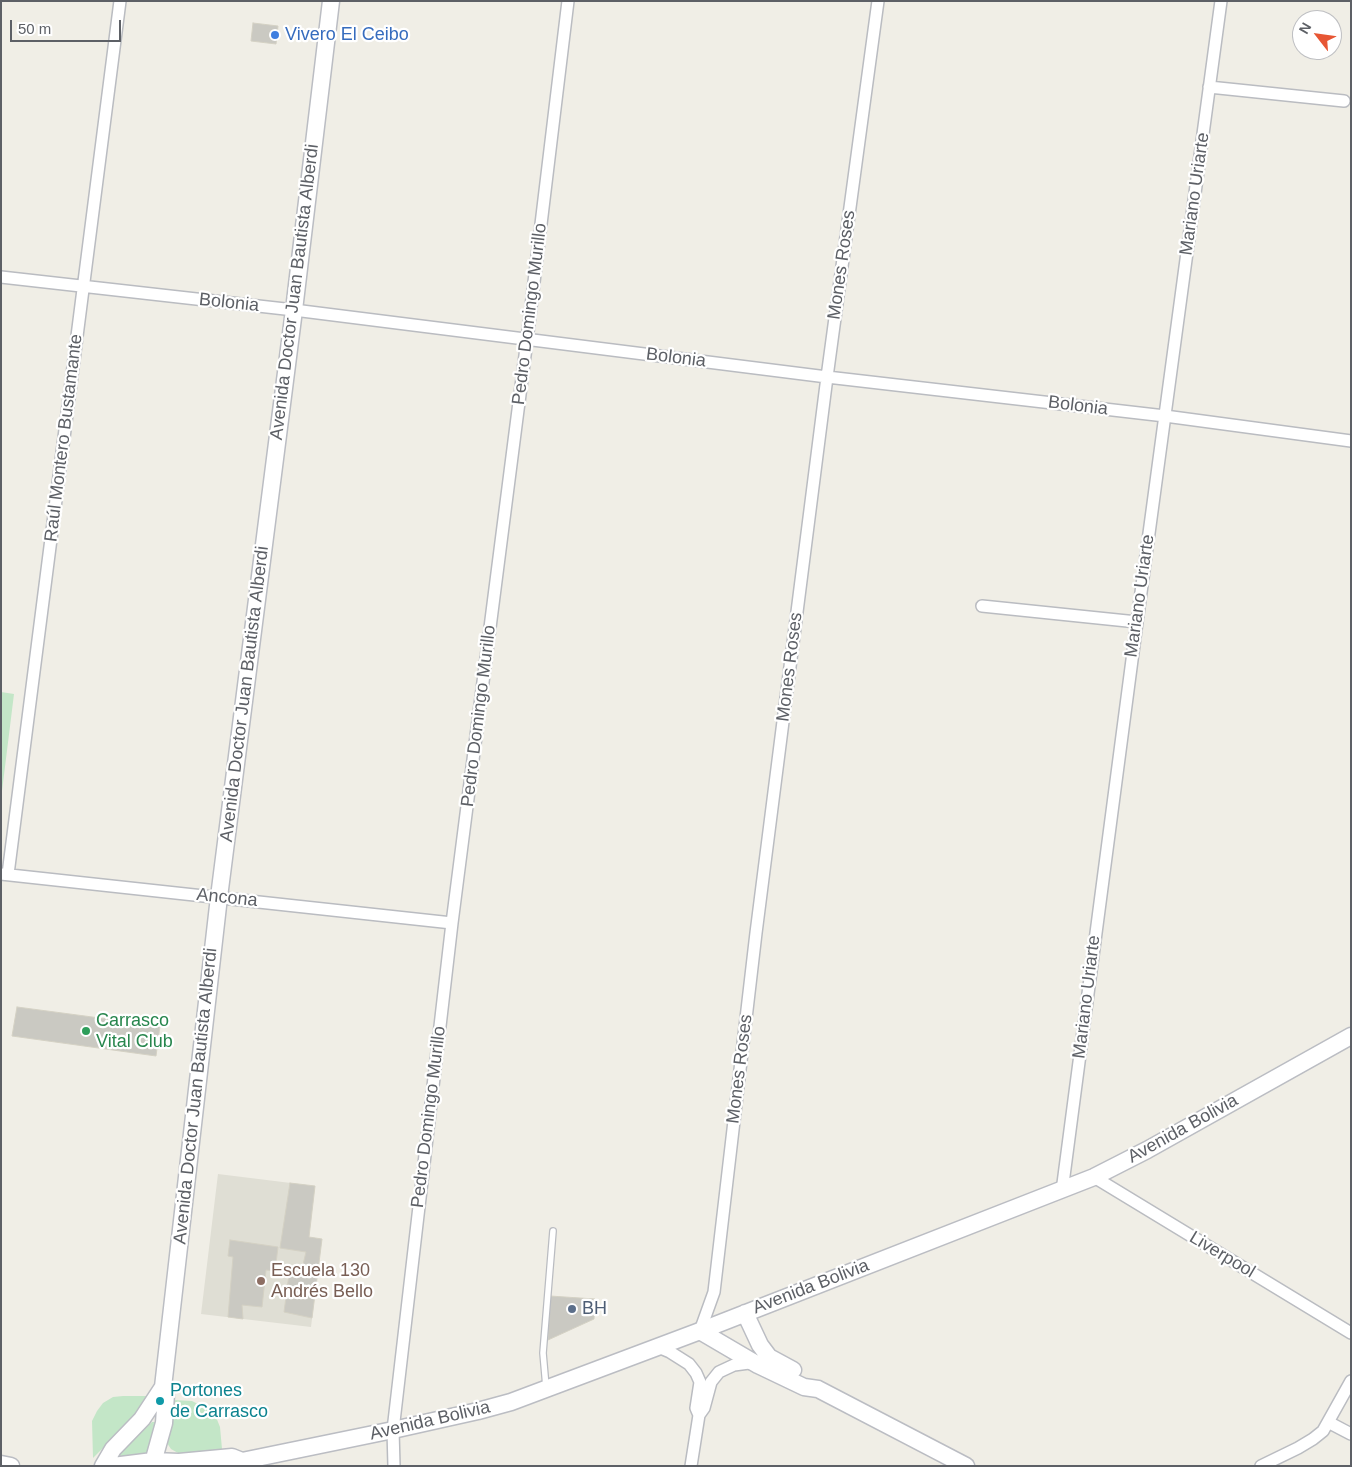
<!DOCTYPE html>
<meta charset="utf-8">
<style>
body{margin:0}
#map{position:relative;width:1352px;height:1467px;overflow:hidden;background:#f0eee6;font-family:Helvetica,sans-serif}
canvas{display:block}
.frame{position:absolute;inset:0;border:2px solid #5d6066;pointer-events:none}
.north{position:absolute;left:1292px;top:10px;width:50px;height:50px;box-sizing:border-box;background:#fff;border:1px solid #bebfc2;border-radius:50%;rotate:300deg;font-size:14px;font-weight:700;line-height:20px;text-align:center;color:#5d6066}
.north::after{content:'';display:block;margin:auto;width:18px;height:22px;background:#e75634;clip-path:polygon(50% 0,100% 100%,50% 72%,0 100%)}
.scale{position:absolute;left:10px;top:20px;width:111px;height:22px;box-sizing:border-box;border:2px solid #5d6066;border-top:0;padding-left:6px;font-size:15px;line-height:18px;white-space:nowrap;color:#5d6066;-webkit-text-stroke:4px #fff;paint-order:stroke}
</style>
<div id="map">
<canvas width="1352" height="1467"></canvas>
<div class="frame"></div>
<div class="north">N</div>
<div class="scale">50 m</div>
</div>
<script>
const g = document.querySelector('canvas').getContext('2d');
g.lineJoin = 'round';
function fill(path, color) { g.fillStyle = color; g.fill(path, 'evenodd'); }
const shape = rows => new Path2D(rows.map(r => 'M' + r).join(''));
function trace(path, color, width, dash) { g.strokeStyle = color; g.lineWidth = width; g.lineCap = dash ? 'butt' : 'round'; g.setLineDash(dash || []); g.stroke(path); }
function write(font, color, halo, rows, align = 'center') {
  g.font = font + ' Helvetica,sans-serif'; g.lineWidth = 4.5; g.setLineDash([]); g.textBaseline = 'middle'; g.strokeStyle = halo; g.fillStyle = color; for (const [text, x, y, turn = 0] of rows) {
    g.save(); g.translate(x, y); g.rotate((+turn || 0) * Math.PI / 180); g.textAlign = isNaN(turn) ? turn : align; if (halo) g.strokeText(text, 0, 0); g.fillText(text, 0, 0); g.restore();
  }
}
const education = shape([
 [218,1174,315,1186,309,1237,322,1239,311,1327,201,1314]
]);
const green = shape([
 [1,692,14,694,1,799],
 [123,1396,147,1396,145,1406,93,1458,92,1421,97,1411,103,1403,113,1397],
 [172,1400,192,1401,208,1409,216,1417,220,1427,222,1449,184,1454,178,1453,171,1449,167,1443],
 [152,1422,155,1422,156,1424,147,1455,118,1458,118,1454]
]);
const building = shape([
 [253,23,278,26,276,44,251,41,253,23],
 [17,1007,160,1026,156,1056,12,1036,17,1007],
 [290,1183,315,1186,309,1237,322,1239,312,1318,284,1312,290,1267,302,1269,306,1252,280,1248,290,1183],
 [230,1240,278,1247,275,1271,266,1270,262,1307,242,1305,243,1319,228,1317,233,1257,228,1256,230,1240],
 [550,1296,595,1299,594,1319,548,1340,550,1296]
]);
const lane = shape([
 [546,1387,543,1353,553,1231]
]);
const street = shape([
 [1209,87,1344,101],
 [1,277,294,310,827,377,1165,416,1351,441],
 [982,606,1137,622],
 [1,874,452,923],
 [8,874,120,1],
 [1094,1177,1351,1333],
 [1062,1191,1137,622,1221,1],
 [700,1331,714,1292,756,933,827,377,878,1],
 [658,1347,670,1352,689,1364,696,1373,700,1382,696,1408,699,1415,691,1466],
 [699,1415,704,1408,711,1382,719,1372,734,1365,749,1363,755,1364],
 [1328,1422,1351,1434],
 [394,1466,393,1430,452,923,527,340,568,1],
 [1261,1466,1298,1448,1313,1439,1323,1431,1351,1381]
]);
const secondary = shape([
 [745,1313,760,1345,769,1357,793,1370],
 [700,1331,758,1365,804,1387,818,1389,966,1466],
 [1,1464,11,1466],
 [103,1466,113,1449,142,1419,163,1387,219,897,294,310,331,1],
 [113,1466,153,1461,179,1462,232,1457,242,1461],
 [152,1466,164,1423,166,1394,163,1387],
 [236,1466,242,1461,393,1430,478,1411,511,1402,700,1331,1094,1177,1147,1150,1351,1036]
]);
const markers = [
 [275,35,5,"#3f7fe0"],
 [86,1031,5,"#2e9e5b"],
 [261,1281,5,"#8d6e63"],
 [572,1309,5,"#5c6f8a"],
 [160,1401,5,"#0f9aa8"]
];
const shopNames = [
 ["Vivero El Ceibo",285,35]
];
const streetNames = [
 ["Mariano Uriarte",1195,194,-82],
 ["Mones Roses",842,265,-82],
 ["Avenida Doctor Juan Bautista Alberdi",295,292,-83],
 ["Bolonia",229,303,6],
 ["Pedro Domingo Murillo",530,314,-83],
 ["Bolonia",676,358,7],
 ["Bolonia",1078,406,7],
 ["Raúl Montero Bustamante",64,438,-83],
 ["Mariano Uriarte",1140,596,-82],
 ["Mones Roses",790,667,-83],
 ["Avenida Doctor Juan Bautista Alberdi",245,694,-83],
 ["Pedro Domingo Murillo",479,716,-83],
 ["Ancona",227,898,6],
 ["Mariano Uriarte",1087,997,-83],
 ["Mones Roses",740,1069,-83],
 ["Avenida Doctor Juan Bautista Alberdi",196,1096,-84],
 ["Pedro Domingo Murillo",429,1117,-83],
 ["Avenida Bolivia",1183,1129,-29],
 ["Liverpool",1222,1255,31],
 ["Avenida Bolivia",811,1287,-21],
 ["Avenida Bolivia",430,1421,-13]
];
const leisureNames = [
 ["Carrasco",96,1021],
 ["Vital Club",96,1042]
];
const educationNames = [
 ["Escuela 130",271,1271],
 ["Andrés Bello",271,1292]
];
const serviceNames = [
 ["BH",582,1309]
];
const cultureNames = [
 ["Portones",170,1391],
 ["de Carrasco",170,1412]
];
fill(education, '#dfded4');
fill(green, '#c3e6c7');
fill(building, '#cac9c2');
trace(building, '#d4d1c4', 1);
trace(lane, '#babcc1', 8);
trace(street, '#babcc1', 14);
trace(secondary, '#bbbdc3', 19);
trace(lane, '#fff', 5.5);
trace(street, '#fff', 11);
trace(secondary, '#fff', 16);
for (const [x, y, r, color] of markers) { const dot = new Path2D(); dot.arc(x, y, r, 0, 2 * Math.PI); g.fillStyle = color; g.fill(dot); trace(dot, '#fff', 2); }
write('18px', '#366cbe', '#fff', shopNames, 'left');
write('18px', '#5d6066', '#fff', streetNames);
write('18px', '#27864d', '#fff', leisureNames, 'left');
write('18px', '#785e54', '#fff', educationNames, 'left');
write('18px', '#4e5e75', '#fff', serviceNames, 'left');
write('18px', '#0d838f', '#fff', cultureNames, 'left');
</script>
